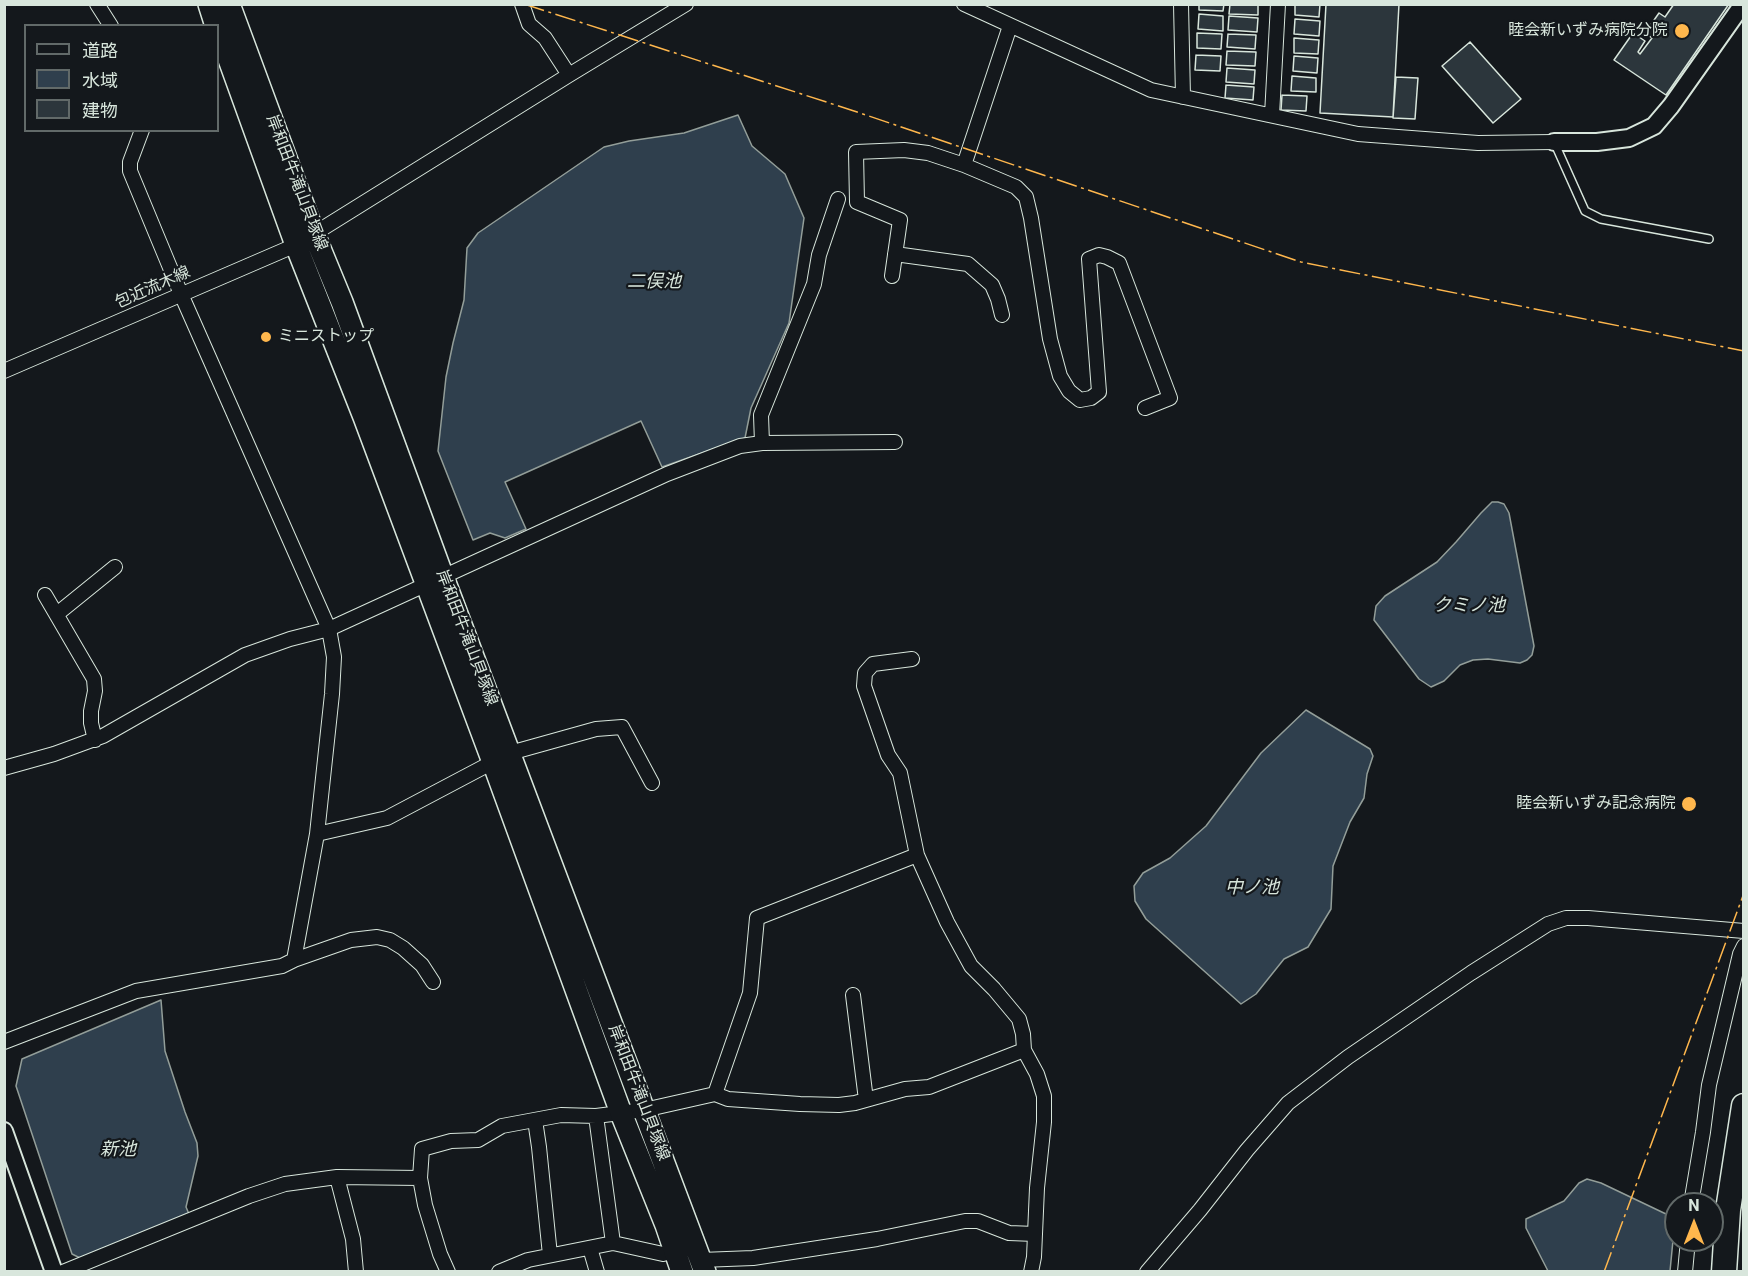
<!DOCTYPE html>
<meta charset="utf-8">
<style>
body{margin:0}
#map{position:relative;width:1748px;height:1276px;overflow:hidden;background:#14181c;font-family:Roboto,"Noto Sans JP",sans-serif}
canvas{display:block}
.frame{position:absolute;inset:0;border:6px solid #d8e6dc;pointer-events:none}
.legend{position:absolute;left:24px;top:24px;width:195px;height:108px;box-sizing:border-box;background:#14181c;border:2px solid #626a69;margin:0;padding:8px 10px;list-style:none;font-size:18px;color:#d8e6dc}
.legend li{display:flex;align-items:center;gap:12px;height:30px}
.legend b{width:30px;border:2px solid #626a69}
.north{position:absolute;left:1664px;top:1192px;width:60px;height:60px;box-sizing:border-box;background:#14181c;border:2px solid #626a69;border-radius:50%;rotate:0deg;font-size:16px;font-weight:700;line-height:24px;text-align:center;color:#d8e6dc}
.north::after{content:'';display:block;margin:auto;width:21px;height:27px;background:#ffb74d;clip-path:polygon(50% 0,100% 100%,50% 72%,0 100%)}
</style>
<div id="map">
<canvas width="1748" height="1276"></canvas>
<div class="frame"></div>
<ul class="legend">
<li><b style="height:8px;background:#14181c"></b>道路</li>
<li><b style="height:16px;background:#2f3f4d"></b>水域</li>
<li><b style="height:16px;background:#2c363c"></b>建物</li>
</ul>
<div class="north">N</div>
</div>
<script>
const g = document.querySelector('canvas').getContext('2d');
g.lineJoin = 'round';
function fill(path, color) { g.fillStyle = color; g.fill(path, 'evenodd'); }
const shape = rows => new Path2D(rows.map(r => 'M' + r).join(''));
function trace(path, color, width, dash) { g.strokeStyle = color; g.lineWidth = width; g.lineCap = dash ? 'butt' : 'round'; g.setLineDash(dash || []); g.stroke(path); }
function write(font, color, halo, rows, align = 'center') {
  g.font = font + ' Roboto,"Noto Sans JP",sans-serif'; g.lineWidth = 4.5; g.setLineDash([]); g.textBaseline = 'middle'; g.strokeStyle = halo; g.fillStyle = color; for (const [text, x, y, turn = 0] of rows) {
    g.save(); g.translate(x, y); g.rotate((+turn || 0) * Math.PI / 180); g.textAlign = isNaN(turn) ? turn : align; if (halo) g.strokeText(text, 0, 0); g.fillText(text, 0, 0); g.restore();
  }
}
const water = shape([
 [738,115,752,146,785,174,804,218,789,323,751,408,745,438,662,467,641,421,505,482,526,529,505,538,490,533,473,540,438,451,446,377,453,343,464,300,467,248,478,233,604,147,629,141,684,133,738,115],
 [1492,502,1498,502,1504,504,1509,513,1534,646,1532,655,1527,660,1520,663,1488,659,1473,660,1460,665,1444,681,1431,687,1419,679,1374,620,1376,606,1385,596,1437,562,1456,542,1481,513,1492,502],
 [1306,710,1370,749,1373,756,1367,774,1364,798,1350,822,1333,866,1331,909,1308,947,1284,959,1256,994,1241,1004,1146,919,1135,901,1134,886,1143,873,1170,858,1206,826,1261,753,1306,710],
 [161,1000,165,1051,185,1112,197,1143,198,1156,186,1207,189,1214,80,1258,72,1254,16,1086,22,1059,161,1000],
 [1587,1179,1601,1183,1666,1214,1674,1230,1670,1271,1548,1271,1526,1228,1526,1219,1564,1201,1579,1183,1587,1179]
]);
const building = shape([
 [1199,4,1224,4,1223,11,1199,10,1199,4],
 [1230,4,1258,4,1258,15,1229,14,1230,4],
 [1295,4,1320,4,1319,17,1295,15,1295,4],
 [1326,4,1399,4,1393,117,1320,113,1326,4],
 [1674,4,1729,4,1666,95,1614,60,1633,33,1645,41,1638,52,1640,54,1652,38,1645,33,1659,13,1665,17,1674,4],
 [1199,14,1223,16,1223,31,1198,29,1199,14],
 [1229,16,1258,18,1257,32,1228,30,1229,16],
 [1295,19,1320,21,1319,36,1294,34,1295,19],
 [1197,33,1222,34,1221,49,1197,48,1197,33],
 [1228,34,1256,35,1255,49,1227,47,1228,34],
 [1294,38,1319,40,1318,54,1294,53,1294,38],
 [1470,42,1521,99,1493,123,1442,66,1470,42],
 [1227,51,1256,52,1255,66,1226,65,1227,51],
 [1196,55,1221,56,1220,71,1195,70,1196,55],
 [1294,56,1318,58,1317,73,1293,71,1294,56],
 [1227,68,1255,70,1254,84,1226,82,1227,68],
 [1292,76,1316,78,1316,92,1291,91,1292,76],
 [1396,77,1418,78,1415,119,1393,118,1396,77],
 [1226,85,1254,87,1253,100,1225,98,1226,85],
 [1282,95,1307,96,1306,111,1281,110,1282,95]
]);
const service = shape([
 [1555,144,1585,211,1601,219,1709,239]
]);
const minor = shape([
 [97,4,111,26],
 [522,4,529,24,545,38,569,75],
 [964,4,1151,90,1358,134,1478,143,1554,142],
 [1181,4,1183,97],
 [1272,115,1278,4],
 [964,165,1010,26],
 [895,254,968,264,992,285,998,299,1002,315],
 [892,276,900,220,857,202,856,152,904,150,928,153,964,165,1016,187,1026,197,1031,218,1050,339,1060,376,1069,391,1080,400,1091,398,1099,392,1089,259,1099,255,1107,257,1119,263,1170,398,1145,408],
 [4,371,296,245,569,75,686,4],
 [762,443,761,415,814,284,819,255,838,199],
 [45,595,94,679,95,691,91,711,91,723,95,740],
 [57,614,115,567],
 [510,753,596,729,622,727,652,783],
 [4,768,54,754,103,736,245,655,290,639,329,629,667,474,740,446,762,443,895,442],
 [317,834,387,818,493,762],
 [294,960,351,940,377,937,390,940,403,948,422,965,433,982],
 [853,995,866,1100],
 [4,1042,136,991,282,966,294,960,317,834,332,694,334,657,329,629,181,294,130,171,130,162,142,130],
 [1024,1050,1037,1074,1044,1096,1044,1122,1037,1188,1034,1257,1031,1272],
 [715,1094,750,993,757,918,917,855],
 [596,1116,613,1243],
 [535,1120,539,1147,550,1255],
 [337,1177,353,1239,356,1272],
 [420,1178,425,1205,440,1254,448,1272],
 [1691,1204,1703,1132,1709,1085,1740,954,1744,946],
 [590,1248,597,1272],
 [701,1260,753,1258,877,1239,965,1221,978,1221,1009,1233,1035,1234],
 [63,1272,249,1196,285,1184,337,1177,420,1178,422,1149,451,1141,478,1140,502,1126,561,1115,596,1116,644,1110,715,1094,728,1099,800,1104,839,1105,855,1103,905,1089,929,1087,1024,1050,1023,1034,1019,1019,994,989,971,966,947,922,917,855,900,773,888,755,864,686,865,673,873,664,912,659],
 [499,1272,528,1260,613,1243,663,1254,675,1251],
 [1147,1272,1200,1210,1247,1150,1288,1103,1348,1057,1471,973,1548,924,1566,918,1588,918,1744,931],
 [1685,1272,1688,1240]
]);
const tertiary = shape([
 [1554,142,1597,142,1629,138,1654,126,1671,106,1743,4],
 [4,1131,54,1272]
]);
const primary = shape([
 [209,4,216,26],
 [229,4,314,234,342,302,443,577,705,1272],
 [218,29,296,245,364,417,493,762,621,1113,666,1225,682,1272]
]);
const motorway = shape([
 [1724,1272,1728,1210,1744,1106]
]);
const power = shape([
 [524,4,854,111,1301,262,1744,351],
 [1604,1272,1744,893]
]);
const markers = [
 [1682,31,8,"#ffb74d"],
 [266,337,6,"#ffb74d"],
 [1689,804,8,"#ffb74d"]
];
const poiNames = [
 ["睦会新いずみ病院分院",1668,31],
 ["ミニストップ",278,337,"left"],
 ["睦会新いずみ記念病院",1676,804]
];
const streetNames = [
 ["岸和田牛滝山貝塚線",296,183,69],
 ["包近流木線",153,288,-24],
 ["岸和田牛滝山貝塚線",466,638,69],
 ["岸和田牛滝山貝塚線",638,1093,69]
];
const waterNames = [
 ["二俣池",654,282],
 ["クミノ池",1469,606],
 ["中ノ池",1252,888],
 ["新池",118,1150]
];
fill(water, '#2f3f4d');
trace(water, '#939e99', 1.5);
fill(building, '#2c363c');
trace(building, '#d8e6dc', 1.5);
trace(service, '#d8e6dc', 10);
trace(minor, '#d8e6dc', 16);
trace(tertiary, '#d8e6dc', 20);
trace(primary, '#d8e6dc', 24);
trace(motorway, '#d8e6dc', 27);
trace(service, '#14181c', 7);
trace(minor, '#14181c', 14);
trace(tertiary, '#14181c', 16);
trace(primary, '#14181c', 21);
trace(motorway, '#14181c', 24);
trace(power, '#ffb74d', 1.5, [21, 4.5, 3, 4.5]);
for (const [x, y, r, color] of markers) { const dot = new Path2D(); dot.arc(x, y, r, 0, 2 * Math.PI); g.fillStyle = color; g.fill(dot); trace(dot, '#14181c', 2); }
write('16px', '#d8e6dc', '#14181c', poiNames, 'right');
write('16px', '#d8e6dc', '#14181c', streetNames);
write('italic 18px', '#d8e6dc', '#14181c', waterNames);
</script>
